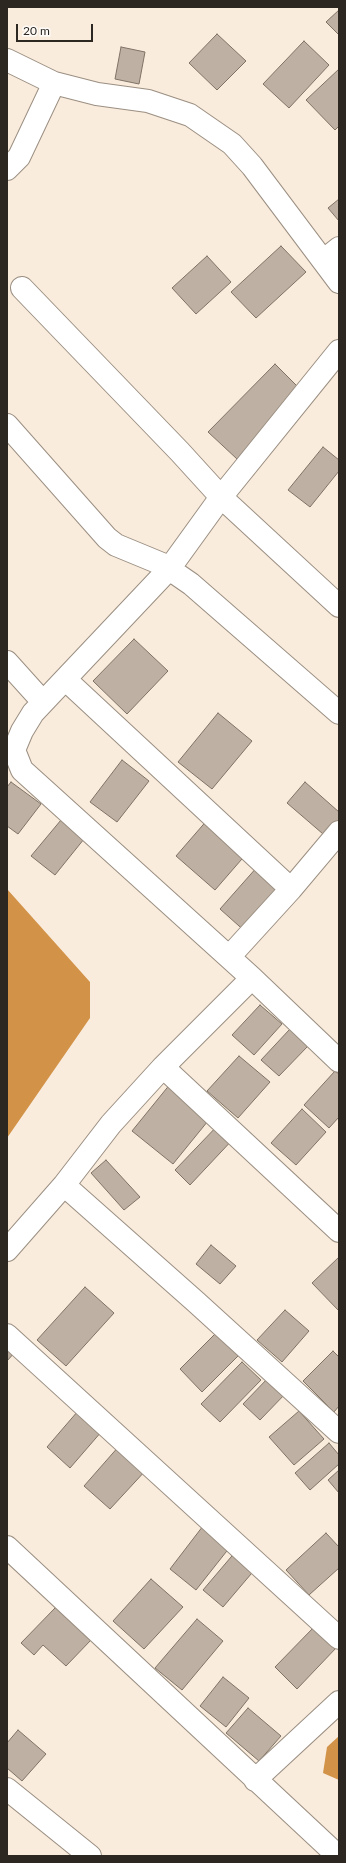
<!DOCTYPE html>
<style>
body{margin:0}
#map{position:relative;width:346px;height:1863px;overflow:hidden;background:#f9ecdd;font-family:Lato,sans-serif}
canvas{display:block}
.frame{position:absolute;inset:0;border:8px solid #2c2721;pointer-events:none}
.scale{position:absolute;left:16px;top:24px;width:77px;height:18px;box-sizing:border-box;border:2px solid #2c2721;border-top:0;padding-left:5px;font-size:12px;line-height:14px;white-space:nowrap;color:#2c2721;-webkit-text-stroke:3px #fefbf8;paint-order:stroke}
</style>
<div id="map">
<canvas width="346" height="1863"></canvas>
<div class="frame"></div>
<div class="scale">20 m</div>
</div>
<script>
const g = document.querySelector('canvas').getContext('2d');
g.lineJoin = 'round';
function fill(path, color) { g.fillStyle = color; g.fill(path, 'evenodd'); }
const shape = rows => new Path2D(rows.map(r => 'M' + r).join(''));
function trace(path, color, width, dash) { g.strokeStyle = color; g.lineWidth = width; g.lineCap = dash ? 'butt' : 'round'; g.setLineDash(dash || []); g.stroke(path); }
const water = shape([
 [7,889,90,982,90,1018,7,1138],
 [339,1736,339,1780,323,1773,327,1747]
]);
const building = shape([
 [339,10,339,35,326,22,339,10],
 [217,34,246,61,217,90,189,63,217,34],
 [304,41,329,65,289,108,263,84,304,41],
 [121,47,145,52,139,84,115,79,121,47],
 [339,69,339,126,335,130,306,100,339,69],
 [339,199,339,221,328,208,339,199],
 [281,246,306,272,256,318,231,292,281,246],
 [207,256,231,282,196,314,172,288,207,256],
 [275,364,303,392,237,459,208,432,275,364],
 [323,447,339,460,339,471,310,507,288,490,323,447],
 [134,639,168,671,127,714,93,681,134,639],
 [218,713,252,741,212,789,178,762,218,713],
 [122,760,149,781,117,822,90,802,122,760],
 [11,782,41,804,18,834,7,826,7,787,11,782],
 [305,782,339,812,339,829,330,840,287,803,305,782],
 [209,818,248,852,215,890,176,856,209,818],
 [61,820,84,839,55,875,31,856,61,820],
 [258,866,287,890,248,934,220,909,258,866],
 [260,1005,282,1024,254,1055,232,1035,260,1005],
 [290,1029,308,1046,279,1076,261,1060,290,1029],
 [239,1056,270,1082,238,1118,207,1091,239,1056],
 [335,1071,339,1074,339,1117,329,1128,304,1105,335,1071],
 [171,1083,212,1116,173,1164,132,1131,171,1083],
 [302,1109,326,1132,296,1165,271,1143,302,1109],
 [221,1122,236,1136,190,1185,175,1170,221,1122],
 [106,1160,140,1197,124,1210,91,1173,106,1160],
 [211,1245,236,1266,220,1284,196,1264,211,1245],
 [339,1257,339,1311,312,1283,339,1257],
 [85,1287,114,1313,66,1366,37,1340,85,1287],
 [285,1310,309,1331,282,1362,257,1340,285,1310],
 [218,1331,241,1353,202,1392,180,1369,218,1331],
 [7,1344,15,1352,7,1361,7,1344],
 [333,1351,339,1357,339,1406,334,1412,303,1381,333,1351],
 [242,1362,261,1380,220,1422,201,1404,242,1362],
 [270,1376,287,1392,260,1420,243,1404,270,1376],
 [78,1411,102,1431,70,1468,47,1447,78,1411],
 [299,1411,324,1439,294,1465,269,1437,299,1411],
 [329,1443,339,1455,339,1464,310,1490,295,1473,329,1443],
 [120,1445,147,1469,110,1509,84,1486,120,1445],
 [339,1470,339,1493,328,1480,339,1470],
 [203,1526,230,1547,196,1590,170,1569,203,1526],
 [326,1533,339,1547,339,1568,309,1595,286,1570,326,1533],
 [237,1550,257,1567,223,1607,203,1590,237,1550],
 [151,1579,183,1607,144,1649,113,1621,151,1579],
 [56,1607,91,1640,66,1666,43,1645,34,1655,21,1643,56,1607],
 [197,1619,223,1641,182,1690,155,1668,197,1619],
 [315,1626,337,1647,297,1689,275,1667,315,1626],
 [223,1677,249,1698,226,1727,200,1706,223,1677],
 [248,1708,281,1736,259,1761,226,1733,248,1708],
 [18,1730,46,1754,22,1781,7,1768,7,1743,18,1730]
]);
const minor = shape([
 [7,60,54,83,97,94,148,101,190,115,232,144,252,166,339,282],
 [7,169,19,157,54,83],
 [324,260,339,248],
 [22,288,180,452,221,497,339,606],
 [339,351,221,497,169,569,33,713,22,731,14,750,22,770,252,978,339,1061],
 [7,425,107,538,116,545,162,564,191,584,339,713],
 [7,662,43,702],
 [66,680,291,889],
 [229,957,291,889,339,832],
 [163,1067,339,1231],
 [64,1185,111,1124,163,1067,252,978],
 [7,1250,64,1185,196,1302,339,1432],
 [7,1335,339,1638],
 [7,1547,338,1856],
 [255,1780,339,1702],
 [7,1789,90,1856]
]);
fill(water, '#d29349');
fill(building, '#beb1a3');
trace(building, '#7f7366', 1);
trace(minor, '#9b8f82', 24);
trace(minor, '#fff', 22);
</script>
